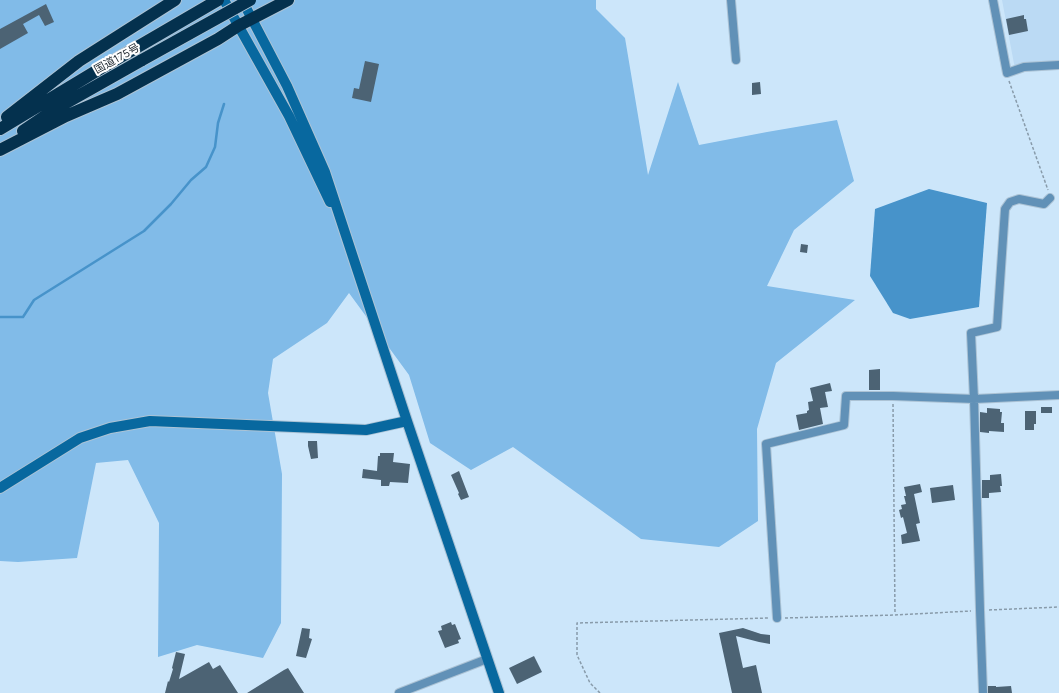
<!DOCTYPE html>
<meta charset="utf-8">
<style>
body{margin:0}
canvas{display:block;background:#cce6fa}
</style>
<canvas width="1059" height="693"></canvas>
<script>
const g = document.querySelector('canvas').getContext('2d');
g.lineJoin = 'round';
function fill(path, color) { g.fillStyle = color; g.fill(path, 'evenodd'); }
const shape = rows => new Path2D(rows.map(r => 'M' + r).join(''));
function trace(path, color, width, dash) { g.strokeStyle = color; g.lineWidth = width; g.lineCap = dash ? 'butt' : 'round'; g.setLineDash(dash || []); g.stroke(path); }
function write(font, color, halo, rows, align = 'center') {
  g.font = font + ' Figtree,"Noto Sans JP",sans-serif'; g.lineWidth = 4; g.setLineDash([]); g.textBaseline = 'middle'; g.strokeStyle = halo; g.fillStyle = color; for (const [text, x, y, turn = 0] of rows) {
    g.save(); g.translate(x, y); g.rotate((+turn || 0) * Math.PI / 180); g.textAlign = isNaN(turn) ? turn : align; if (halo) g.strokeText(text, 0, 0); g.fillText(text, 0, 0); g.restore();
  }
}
const built = shape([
 [1002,0,1059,0,1059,61,1024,64,1015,69]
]);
const green = shape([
 [0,0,596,0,596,9,625,38,648,175,678,82,699,145,767,132,837,120,854,181,794,230,767,286,855,300,776,363,757,429,758,521,719,547,641,539,513,447,471,470,430,443,409,375,349,293,327,323,273,359,268,393,282,474,281,623,263,658,197,645,158,657,159,523,128,460,96,463,77,558,18,562,0,561]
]);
const water = shape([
 [929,189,987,203,979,307,910,319,893,313,870,276,875,209]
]);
const stream = shape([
 [0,317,23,317,34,300,144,231,171,204,191,180,206,167,215,147,218,123,224,104]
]);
const building = shape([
 [46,4,54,22,45,26,39,15,23,24,28,33,0,49,0,29],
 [1024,15,1024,19,1026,19,1028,31,1009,35,1006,19],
 [365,61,379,64,371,102,352,98,354,88,359,89],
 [760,82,761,94,752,95,752,83],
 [801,244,808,245,807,253,800,252],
 [880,369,880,390,869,390,869,370],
 [830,383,832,391,825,392,828,407,820,408,823,424,799,430,796,415,807,413,807,411,809,410,808,402,813,401,810,388],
 [1041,407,1052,407,1052,413,1041,413],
 [987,408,1000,409,1000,412,1002,412,1001,423,1004,423,1004,432,989,431,989,433,980,432,980,412,987,413],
 [1025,411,1036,411,1036,424,1034,424,1034,430,1025,430],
 [308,441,317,441,318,458,311,459,308,446],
 [380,453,394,453,393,462,410,464,408,483,390,482,389,486,381,486,381,480,362,478,363,469,377,471,378,456,380,456],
 [459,471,469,497,461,500,458,494,459,493,451,475],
 [1001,474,1002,486,1000,486,1001,492,989,493,989,498,982,498,982,480,990,480,990,475],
 [920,484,922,492,914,494,920,523,916,524,920,541,902,544,901,535,907,533,903,517,901,518,899,510,902,509,901,505,906,504,904,496,906,496,904,487],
 [953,485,955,500,932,503,930,488],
 [451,622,452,625,455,624,461,639,458,640,459,643,445,648,438,631,442,630,441,626],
 [302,628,310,629,309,638,312,639,306,658,296,656],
 [743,628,761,634,770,635,770,644,759,642,736,636,743,668,756,665,762,693,732,693,719,633],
 [176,652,185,654,179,679,209,662,213,669,220,665,238,693,165,693,168,681,169,682,173,669,172,668],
 [534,656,542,672,517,684,509,668],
 [288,668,304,693,247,693,284,670],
 [988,686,996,686,996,687,1011,686,1012,693,988,693]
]);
const path = shape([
 [1009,81,1048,190],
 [893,404,895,614],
 [989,610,1059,607],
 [785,618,895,615,971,611],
 [600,693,590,683,577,655,577,623,769,618]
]);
const street = shape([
 [731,0,736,60],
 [993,0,1007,73,1024,67,1059,65],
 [777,618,766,444,844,425,846,396,893,396,974,399,1059,395],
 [399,693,487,659],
 [983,693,980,610,974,399,971,333,997,327,1005,209,1010,202,1019,199,1044,204,1050,198]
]);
const secondary = shape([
 [224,0,289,116,330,202],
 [242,0,287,86,325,172,407,421,499,693],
 [0,488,80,438,110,428,150,421,366,430,407,421]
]);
const highway = shape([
 [7,117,79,61,175,0],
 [0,129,98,70,218,0],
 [23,131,57,108,142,60],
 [0,150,66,116,117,94,218,39,238,26,288,0]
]);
const highwayBridge = shape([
 [142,60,250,0]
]);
const streetNames = [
 ["国道175号",117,59,-29]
];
fill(built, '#bbdaf4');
fill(green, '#81bbe8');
fill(water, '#4793ca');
trace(stream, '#4793ca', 2.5);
fill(building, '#4c6374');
trace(street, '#acc3d5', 10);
trace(secondary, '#acc3d5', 12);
trace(highway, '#acc3d5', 14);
trace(path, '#889baa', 1.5, [3, 2]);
trace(street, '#6191b7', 8);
trace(secondary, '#08689f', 10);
trace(highway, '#04314e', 12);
trace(highwayBridge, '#acc3d5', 14, []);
trace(highwayBridge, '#04314e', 12);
write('11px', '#1a232b', '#fff', streetNames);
</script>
